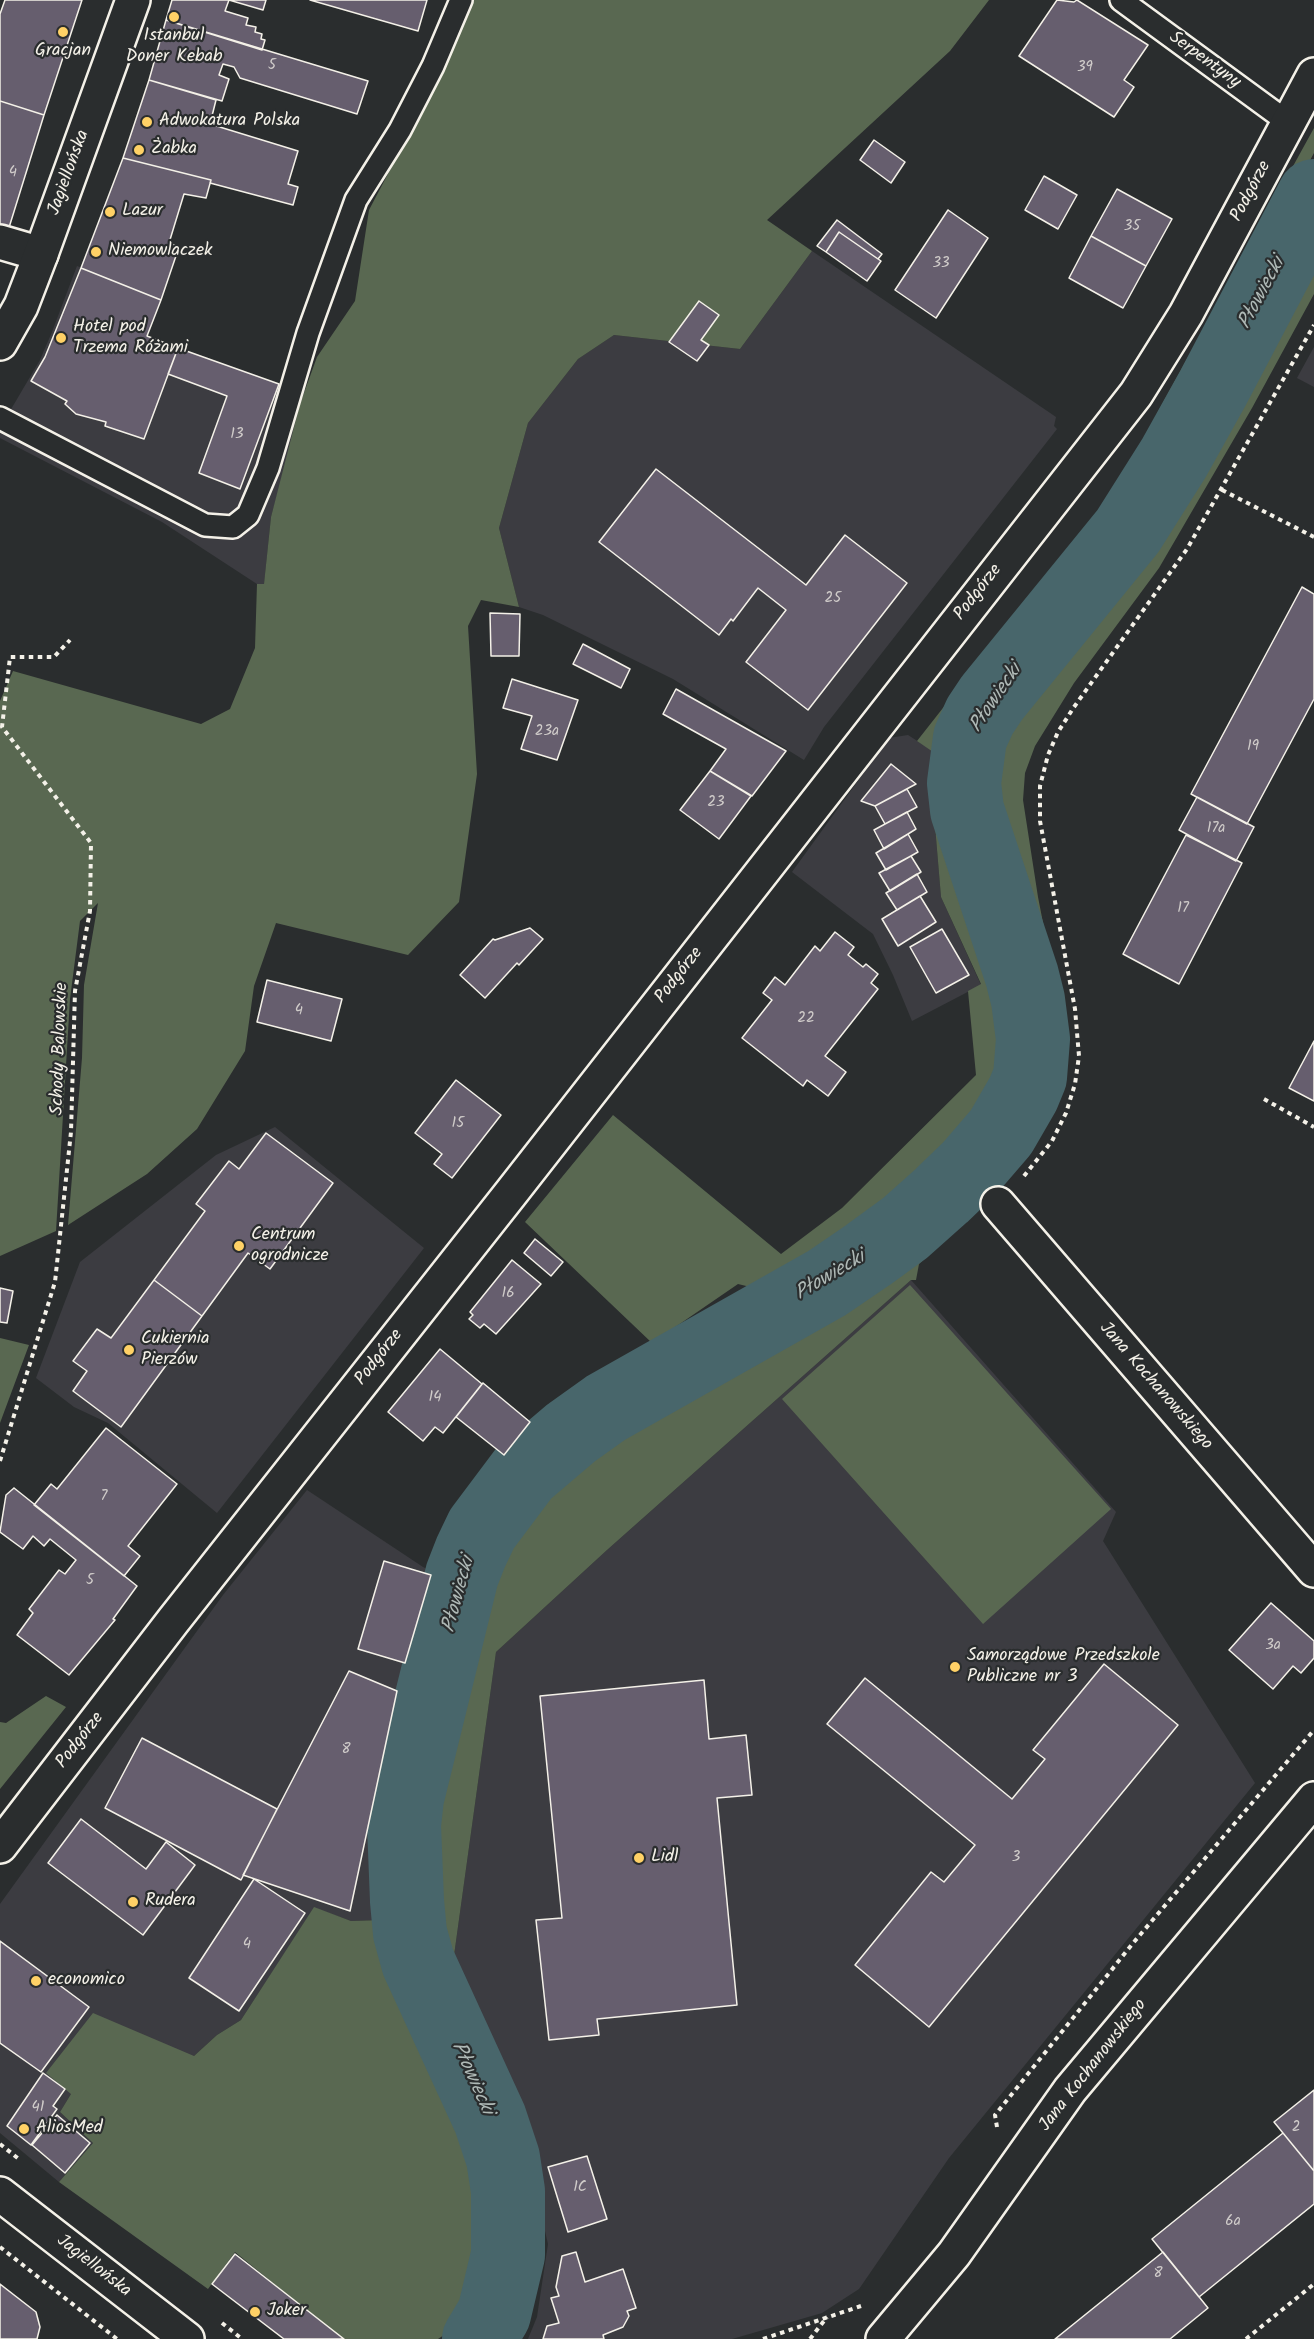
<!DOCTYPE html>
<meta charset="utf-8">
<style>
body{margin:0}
canvas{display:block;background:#2a2d2e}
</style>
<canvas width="1314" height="2339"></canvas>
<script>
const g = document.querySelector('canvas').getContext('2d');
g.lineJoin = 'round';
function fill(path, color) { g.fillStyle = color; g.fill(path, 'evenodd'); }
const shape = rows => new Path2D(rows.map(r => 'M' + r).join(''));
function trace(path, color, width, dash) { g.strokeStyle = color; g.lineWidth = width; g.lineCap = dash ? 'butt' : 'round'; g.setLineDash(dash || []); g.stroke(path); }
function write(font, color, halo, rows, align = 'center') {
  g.font = font + ' Kalam,sans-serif'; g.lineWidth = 4.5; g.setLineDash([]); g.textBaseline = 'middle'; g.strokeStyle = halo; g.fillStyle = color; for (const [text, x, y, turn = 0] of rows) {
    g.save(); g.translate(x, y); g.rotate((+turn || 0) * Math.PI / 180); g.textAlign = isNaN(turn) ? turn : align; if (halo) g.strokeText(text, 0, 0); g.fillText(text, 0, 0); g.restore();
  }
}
const built = shape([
 [812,251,1056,417,1054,426,1057,429,824,727,804,760,673,679,543,615,519,607,499,528,528,423,578,359,614,335,740,349],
 [77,266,161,300,147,336,279,384,306,389,271,517,264,585,257,584,162,522,0,438,0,428,40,360,52,332],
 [1314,347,1314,387,1297,378],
 [908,735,936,753,932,790,941,897,981,985,912,1021,893,975,873,934,792,872,889,738],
 [275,1127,424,1248,217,1513,108,1423,74,1407,36,1378,80,1262,216,1155],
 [911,1280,1116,1512,1103,1541,1255,1783,949,2158,859,2289,822,2313,732,2339,528,2339,537,2317,548,2244,521,2127,452,1970,496,1652,607,1550],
 [307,1490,423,1567,435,1573,405,1688,376,1853,381,1920,351,1921,314,1908,241,2020,217,2035,194,2056,71,2094,60,2112,93,2143,59,2182,0,2133,0,1904,223,1595]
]);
const green = shape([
 [473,0,989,0,950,51,767,220,812,251,740,349,614,335,578,359,528,423,499,528,519,607,481,600,468,626,477,774,459,902,408,955,276,923,254,986,245,1051,197,1129,147,1174,68,1225,82,1058,84,985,98,903,80,921,70,999,56,1231,0,1256,0,701,13,671,201,724,230,709,255,648,257,584,264,584,271,517,300,404,317,357,355,301,369,210,431,92],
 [1314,128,1314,153,1134,483,1088,540,966,703,948,761,947,820,992,940,1009,1003,1013,1059,1009,1076,917,1185,767,1291,738,1284,652,1343,525,1222,613,1115,781,1254,842,1208,976,1075,968,991,981,984,941,897,932,790,936,754,917,741,1049,573,1114,497,1160,408],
 [1314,239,1314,294,1252,408,1159,568,1074,683,1035,746,1025,773,1023,800,1038,897,1059,1005,1065,1054,1052,1112,998,1188,919,1264,916,1280,911,1280,607,1550,496,1652,452,1970,430,1915,444,1759,479,1595,498,1544,522,1503,567,1459,870,1286,977,1196,1045,1110,1055,1049,1033,926,1004,842,986,800,985,761,998,721,1064,642,1166,509],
 [910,1285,1111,1509,983,1624,782,1399],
 [0,1338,29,1345,0,1423],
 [46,1696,66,1707,0,1789,0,1722,6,1723],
 [314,1907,351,1921,381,1920,411,1999,445,2060,468,2122,483,2183,481,2226,468,2297,444,2335,438,2339,342,2339,235,2252,208,2289,59,2182,93,2143,60,2112,71,2094,46,2073,93,2013,194,2056,217,2035,241,2020]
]);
const river = shape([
 [479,2339,494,2314,508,2255,508,2191,503,2158,490,2119,418,1962,410,1933,407,1901,404,1825,407,1798,462,1575,471,1552,482,1529,524,1473,571,1433,606,1408,827,1283,868,1255,905,1228,942,1195,970,1168,1001,1132,1023,1094,1030,1077,1033,1039,1028,1000,1022,976,967,810,964,783,970,738,980,716,992,698,1128,531,1174,458,1213,388,1314,196]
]);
const building = shape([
 [5,0,82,0,44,115,0,101,0,14,5,0],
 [172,0,229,0,225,11,248,18,246,25,256,27,255,32,262,34,261,39,265,40,262,50,166,20,172,0],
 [229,0,266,0,263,10,229,0],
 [310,0,427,0,418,31,310,0],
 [1057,0,1074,2,1077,0,1148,45,1124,80,1134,87,1114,117,1019,56,1057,0],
 [166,20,368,81,357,114,240,78,234,67,223,64,219,75,229,79,222,101,149,80,166,20],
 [149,80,216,100,210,124,298,151,288,184,298,187,293,205,210,183,211,180,123,158,149,80],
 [0,101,44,115,7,234,0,231,0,101],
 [874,140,905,162,891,183,860,160,874,140],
 [123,158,211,180,206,198,184,194,169,243,179,247,161,300,81,268,123,158],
 [1044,176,1077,195,1058,229,1025,210,1044,176],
 [1117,189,1172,219,1146,266,1091,236,1117,189],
 [948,210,988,238,936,318,895,290,948,210],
 [837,220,882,254,878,259,839,232,826,252,817,246,837,220],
 [839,232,881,261,867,281,826,252,839,232],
 [1091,236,1146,266,1123,308,1069,278,1091,236],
 [81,268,161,300,147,336,178,348,144,439,105,426,106,422,76,414,65,404,67,401,31,381,45,357,81,268],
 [699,301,719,315,701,340,709,345,697,361,669,342,699,301],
 [178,348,279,384,240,489,199,473,227,396,168,374,178,348],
 [656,469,806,585,845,535,907,583,808,710,746,662,786,610,758,588,733,621,731,619,719,635,599,542,656,469],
 [1302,587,1314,594,1314,699,1247,824,1191,794,1302,587],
 [490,613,520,614,519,656,491,656,490,613],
 [583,644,630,669,621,688,573,664,583,644],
 [512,679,578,700,557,760,521,749,532,716,503,708,512,679],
 [676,689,786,751,752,796,710,771,726,749,663,714,676,689],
 [891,764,916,784,875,806,861,801,891,764],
 [710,771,751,796,719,839,680,810,710,771],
 [907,789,917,807,885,824,875,806,907,789],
 [1197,797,1254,827,1236,861,1179,830,1197,797],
 [907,812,916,829,884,849,874,830,907,812],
 [908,834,918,852,886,870,876,853,908,834],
 [1186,835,1242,863,1179,984,1123,954,1186,835],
 [911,856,921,872,890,891,879,873,911,856],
 [917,874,927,892,897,910,886,893,917,874],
 [920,896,936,922,898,946,882,919,920,896],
 [530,928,543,939,519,965,517,963,485,998,460,975,493,939,495,940,530,928],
 [942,929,969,975,936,993,910,947,942,929],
 [835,932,854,947,848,955,863,967,866,964,878,974,871,983,878,989,825,1056,846,1072,828,1096,807,1080,803,1086,742,1038,772,1000,763,993,775,977,785,985,815,946,820,951,835,932],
 [267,980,342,999,331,1041,257,1022,267,980],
 [1314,1041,1314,1101,1289,1088,1314,1041],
 [456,1080,501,1115,452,1178,434,1164,442,1154,415,1133,456,1080],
 [266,1133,333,1183,270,1269,248,1253,202,1316,154,1280,205,1211,196,1204,229,1161,239,1169,266,1133],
 [535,1239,563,1262,551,1276,524,1253,535,1239],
 [512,1260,541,1284,496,1334,484,1324,480,1328,469,1319,473,1315,470,1312,512,1260],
 [154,1280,202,1316,121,1427,73,1391,87,1371,73,1361,97,1329,111,1338,154,1280],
 [0,1288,13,1291,7,1323,0,1322,0,1288],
 [440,1349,482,1384,443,1433,435,1427,423,1441,388,1412,440,1349],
 [483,1383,530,1422,504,1455,456,1417,483,1383],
 [106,1428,177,1484,128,1546,140,1556,124,1576,34,1505,51,1484,57,1489,106,1428],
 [14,1488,137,1586,113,1619,115,1620,69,1675,17,1635,33,1613,29,1609,59,1570,65,1574,76,1560,50,1539,44,1546,33,1536,23,1549,0,1532,6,1495,14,1488],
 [384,1561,431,1575,405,1663,358,1649,384,1561],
 [1271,1603,1314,1641,1314,1658,1301,1673,1293,1666,1273,1689,1229,1650,1271,1603],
 [1104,1664,1178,1725,929,2027,855,1965,931,1872,944,1882,975,1845,827,1724,865,1678,1012,1799,1045,1759,1033,1750,1104,1664],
 [349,1671,397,1691,350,1911,243,1875,349,1671],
 [704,1680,709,1739,746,1735,752,1795,717,1798,737,2005,597,2019,599,2035,549,2040,536,1920,562,1918,540,1696,704,1680],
 [142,1738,277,1809,241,1880,105,1808,142,1738],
 [81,1819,146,1869,166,1842,195,1865,143,1935,48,1863,81,1819],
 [254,1879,305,1913,239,2011,189,1978,254,1879],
 [0,1941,89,2007,41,2072,0,2043,0,1941],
 [43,2073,65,2089,53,2106,57,2109,31,2145,7,2126,43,2073],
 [1314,2090,1314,2171,1274,2122,1314,2090],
 [57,2115,90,2143,65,2173,32,2145,57,2115],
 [1283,2133,1314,2171,1314,2204,1199,2297,1152,2239,1283,2133],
 [587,2156,607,2219,568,2232,548,2167,587,2156],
 [576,2252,585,2282,623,2269,636,2308,627,2311,629,2316,623,2327,603,2335,604,2339,543,2339,547,2326,559,2323,551,2298,559,2296,556,2287,562,2256,576,2252],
 [1163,2252,1208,2308,1170,2339,1055,2339,1163,2252],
 [235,2254,344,2339,284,2339,212,2284,235,2254],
 [0,2284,36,2312,40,2327,37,2339,0,2339,0,2284]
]);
const path = shape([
 [1222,490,1314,537],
 [1264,1099,1314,1127],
 [1024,1176,1052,1141,1066,1113,1075,1084,1079,1056,1075,1009,1040,821,1040,786,1048,755,1058,732,1074,707,1187,549,1314,325],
 [0,1461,55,1282,71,1132,75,991,90,911,91,843,2,727,10,657,54,657,70,640],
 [997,2127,995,2115,1134,1942,1314,1730],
 [0,2144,20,2160],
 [0,2247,117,2339],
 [222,2323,242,2339],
 [763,2339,861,2306],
 [810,2339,827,2317],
 [1246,2339,1314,2284]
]);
const service = shape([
 [1121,0,1289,123],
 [0,418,205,525,233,527,248,515,268,468,308,333,356,200,400,130,433,66,461,0]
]);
const minor = shape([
 [0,242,41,254],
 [998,1204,1314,1570],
 [883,2339,954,2254,1070,2090,1314,1799]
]);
const tertiary = shape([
 [0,343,21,306,41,254,133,0],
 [0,1846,173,1621,511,1193,1136,394,1186,314,1314,75],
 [0,2194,187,2339]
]);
const markers = [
 [174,17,6,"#ffd166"],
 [63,32,6,"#ffd166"],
 [147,122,6,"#ffd166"],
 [139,150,6,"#ffd166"],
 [110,212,6,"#ffd166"],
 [96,252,6,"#ffd166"],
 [61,338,6,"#ffd166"],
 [239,1246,6,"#ffd166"],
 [129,1350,6,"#ffd166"],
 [955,1667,6,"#ffd166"],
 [639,1858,6,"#ffd166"],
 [133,1902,6,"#ffd166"],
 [36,1981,6,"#ffd166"],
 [24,2129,6,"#ffd166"],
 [255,2312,6,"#ffd166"]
];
const numberNames = [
 ["5",272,66],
 ["39",1085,68],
 ["4",13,173],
 ["35",1132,227],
 ["33",941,264],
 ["13",237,435],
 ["25",833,599],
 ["23a",547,732],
 ["19",1253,747],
 ["23",716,803],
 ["17a",1216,829],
 ["17",1183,909],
 ["4",299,1011],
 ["22",806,1019],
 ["15",458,1124],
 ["16",508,1294],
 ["14",435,1398],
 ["7",104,1497],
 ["5",90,1581],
 ["3a",1273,1646],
 ["8",346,1750],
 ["3",1016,1858],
 ["4",247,1945],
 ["41",38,2108],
 ["2",1296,2128],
 ["1C",580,2188],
 ["6a",1233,2222],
 ["8",1158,2274]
];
const poiNames = [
 ["Istanbul",174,37,"center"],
 ["Doner Kebab",174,58,"center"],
 ["Gracjan",63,52,"center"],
 ["Adwokatura Polska",159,122],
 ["Żabka",151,150],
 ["Lazur",122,212],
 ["Niemowlaczek",108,252],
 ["Hotel pod",73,328],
 ["Trzema Różami",73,349],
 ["Centrum",251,1236],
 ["ogrodnicze",251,1257],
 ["Cukiernia",141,1340],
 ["Pierzów",141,1361],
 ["Samorządowe Przedszkole",967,1657],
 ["Publiczne nr 3",967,1678],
 ["Lidl",651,1858],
 ["Rudera",145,1902],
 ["economico",48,1981],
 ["AliosMed",36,2129],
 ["Joker",267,2312]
];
const streetNames = [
 ["Serpentyny",1204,61,36],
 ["Jagiellońska",70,173,-70],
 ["Podgórze",1252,192,-62],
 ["Podgórze",979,593,-52],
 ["Podgórze",680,976,-52],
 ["Schody Balowskie",61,1049,-88],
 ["Podgórze",380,1358,-52],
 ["Jana Kochanowskiego",1155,1387,49],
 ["Podgórze",81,1741,-52],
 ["Jana Kochanowskiego",1094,2066,-52],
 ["Jagiellońska",93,2267,38]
];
const waterNames = [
 ["Płowiecki",1263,294,-62],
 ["Płowiecki",997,699,-56],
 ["Płowiecki",831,1277,-31],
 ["Płowiecki",460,1595,-75],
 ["Płowiecki",471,2079,66]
];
fill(built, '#3c3c41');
fill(green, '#596851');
trace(river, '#48666b', 74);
fill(building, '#665e6e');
trace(building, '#f4f1e8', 1.5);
trace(service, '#f4f1e8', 26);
trace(minor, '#f4f1e8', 38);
trace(tertiary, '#f4f1e8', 38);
trace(path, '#f4f1e8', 4, [4.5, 4.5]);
trace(service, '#2a2d2e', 21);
trace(minor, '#2a2d2e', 33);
trace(tertiary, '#2a2d2e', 33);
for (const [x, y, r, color] of markers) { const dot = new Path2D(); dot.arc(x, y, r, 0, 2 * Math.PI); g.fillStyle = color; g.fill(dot); trace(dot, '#2a2d2e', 2); }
write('15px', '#d0ccca', null, numberNames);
write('18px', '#f4f1e8', '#2a2d2e', poiNames, 'left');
write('18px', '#f4f1e8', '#2a2d2e', streetNames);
write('italic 20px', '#afb9b6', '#2a2d2e', waterNames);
</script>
